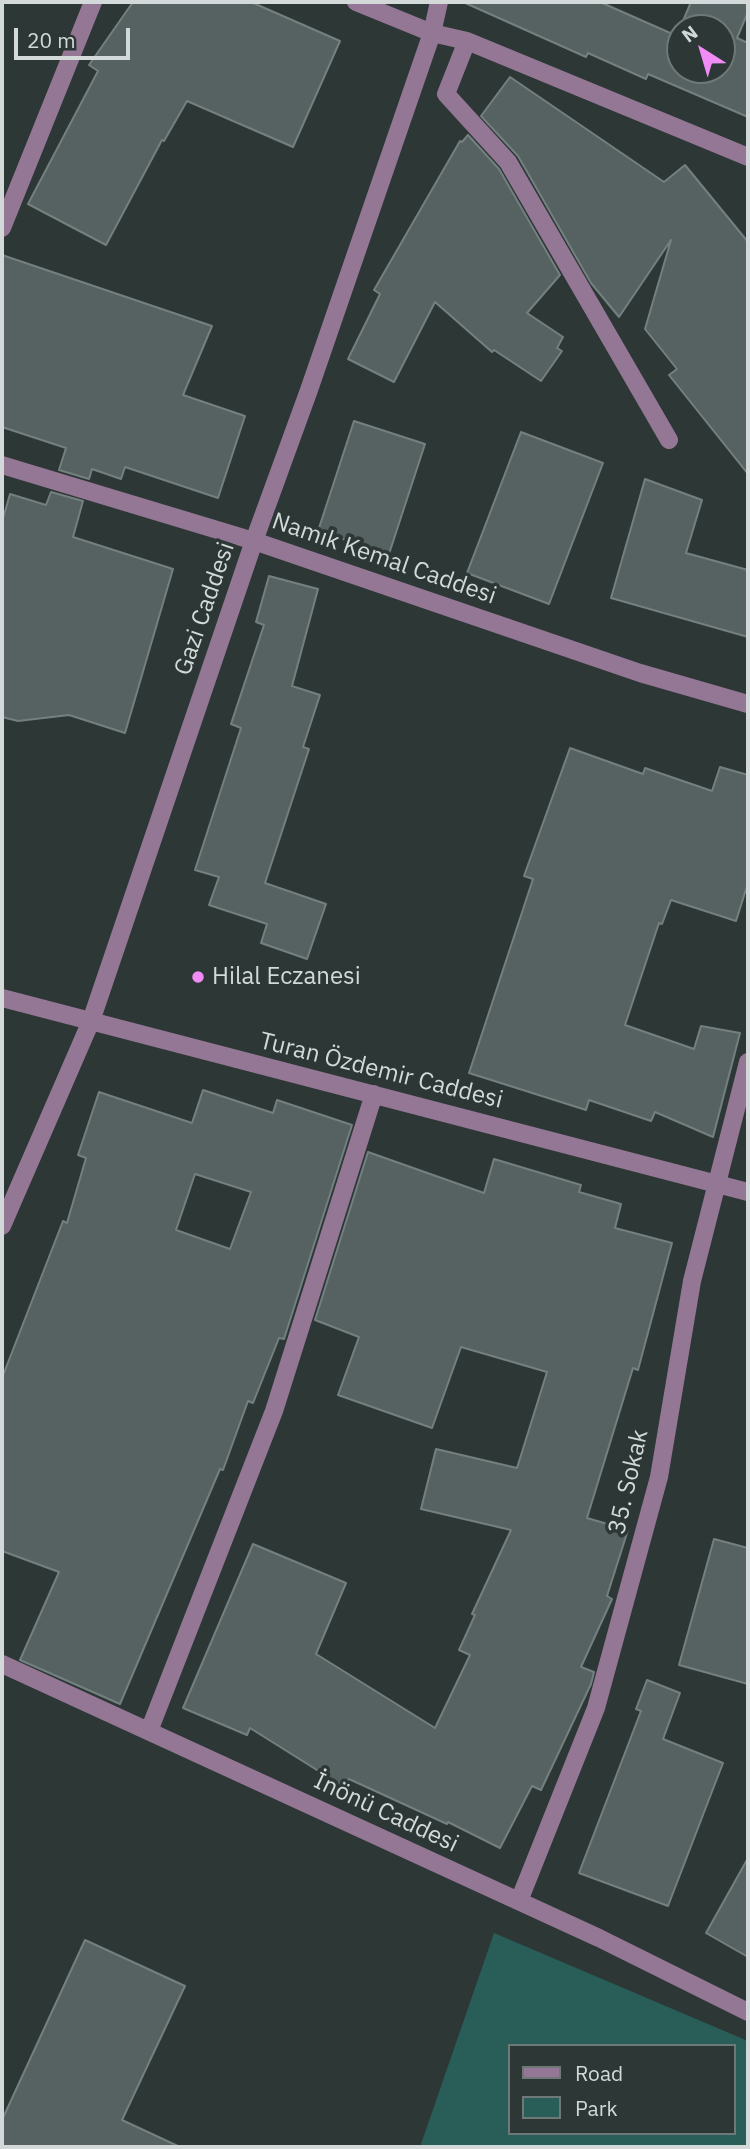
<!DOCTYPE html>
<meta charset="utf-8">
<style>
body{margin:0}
#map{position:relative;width:750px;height:2149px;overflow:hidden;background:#2c3736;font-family:"IBM Plex Sans",sans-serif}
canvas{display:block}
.frame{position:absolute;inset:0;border:4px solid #d2d9d8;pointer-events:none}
.legend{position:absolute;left:508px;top:2044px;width:228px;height:91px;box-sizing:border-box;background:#2c3736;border:2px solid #6e7877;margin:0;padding:9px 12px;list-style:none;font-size:21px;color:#d2d9d8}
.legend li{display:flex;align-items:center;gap:14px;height:35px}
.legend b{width:35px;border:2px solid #6e7877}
.north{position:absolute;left:666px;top:14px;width:70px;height:70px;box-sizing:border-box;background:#2c3736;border:2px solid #6e7877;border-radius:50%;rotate:323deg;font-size:19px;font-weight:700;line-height:28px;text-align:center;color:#d2d9d8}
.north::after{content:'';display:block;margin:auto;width:24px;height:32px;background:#f18bf5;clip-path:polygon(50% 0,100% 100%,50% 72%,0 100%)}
.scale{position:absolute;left:14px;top:28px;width:116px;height:32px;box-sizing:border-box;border:4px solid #d2d9d8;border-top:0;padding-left:9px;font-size:21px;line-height:24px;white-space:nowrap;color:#d2d9d8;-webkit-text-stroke:5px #2c3736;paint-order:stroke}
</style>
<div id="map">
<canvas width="750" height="2149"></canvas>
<div class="frame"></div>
<ul class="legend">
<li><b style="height:9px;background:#947794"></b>Road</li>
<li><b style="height:19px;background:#295d58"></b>Park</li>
</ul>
<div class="north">N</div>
<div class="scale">20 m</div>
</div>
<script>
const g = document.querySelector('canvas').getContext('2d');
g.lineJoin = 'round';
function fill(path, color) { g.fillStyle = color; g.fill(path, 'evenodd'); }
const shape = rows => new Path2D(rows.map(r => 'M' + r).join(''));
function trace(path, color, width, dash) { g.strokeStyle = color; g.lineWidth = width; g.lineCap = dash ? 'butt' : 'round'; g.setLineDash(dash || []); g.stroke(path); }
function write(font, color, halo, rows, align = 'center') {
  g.font = font + ' "IBM Plex Sans",sans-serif'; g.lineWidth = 7; g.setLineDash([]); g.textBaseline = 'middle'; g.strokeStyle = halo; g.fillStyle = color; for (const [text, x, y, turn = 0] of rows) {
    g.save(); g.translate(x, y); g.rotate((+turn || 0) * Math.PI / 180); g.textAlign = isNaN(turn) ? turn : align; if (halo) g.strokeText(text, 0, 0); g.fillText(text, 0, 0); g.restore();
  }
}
const green = shape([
 [494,1933,748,2041,748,2147,420,2147],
 [510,2046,734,2046,734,2133,510,2133]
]);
const building = shape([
 [133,2,251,2,340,41,293,147,187,101,164,141,162,140,106,245,28,204,98,71,89,65,133,2],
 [463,2,600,2,677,36,680,28,680,70,722,70,722,28,680,28,691,2,748,2,748,12,737,38,748,43,748,117,648,74,646,79,588,53,586,57,463,2],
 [510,77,664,182,685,165,748,242,748,474,669,375,677,369,645,329,671,240,619,317,591,283,518,156,481,116,510,77],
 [468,135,499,169,560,275,527,313,563,337,557,348,562,351,541,381,494,350,492,352,435,302,394,382,348,359,380,294,374,290,460,141,462,142,468,135],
 [2,255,212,326,183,395,245,416,218,498,125,467,121,479,92,469,89,479,59,470,66,448,2,427,2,255],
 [354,421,425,444,389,554,318,531,354,421],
 [521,432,603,463,549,604,467,573,521,432],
 [645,479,702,500,686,553,748,570,748,637,611,598,645,479],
 [51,492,83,501,73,537,173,569,125,733,69,715,18,721,2,717,2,522,10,494,46,505,51,492],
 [269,576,318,589,292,686,320,695,303,747,309,749,265,883,326,904,307,959,261,943,267,924,209,905,219,877,195,870,241,728,231,724,264,625,256,622,269,576],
 [570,748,643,774,645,768,712,791,720,767,748,775,748,883,736,921,671,900,662,924,659,923,625,1025,694,1049,701,1026,740,1033,713,1137,655,1112,651,1121,589,1100,586,1110,469,1073,533,879,524,876,570,748],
 [203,1090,273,1113,277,1100,352,1125,284,1339,279,1338,253,1403,248,1401,223,1470,220,1469,120,1704,20,1660,59,1572,2,1551,2,1378,63,1221,67,1223,86,1158,78,1155,99,1092,192,1123,203,1090],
 [195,1174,251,1192,230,1249,176,1230,195,1174],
 [368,1152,484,1193,494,1159,581,1185,579,1192,621,1204,615,1228,672,1243,638,1370,633,1368,587,1518,628,1530,607,1596,612,1599,581,1667,594,1672,591,1684,541,1790,532,1786,500,1848,448,1822,447,1824,349,1779,344,1787,250,1728,247,1735,183,1708,253,1544,346,1583,316,1654,435,1728,470,1655,459,1650,475,1615,472,1614,511,1530,421,1509,436,1449,517,1468,547,1372,461,1347,432,1428,338,1395,359,1337,315,1320,368,1152],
 [714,1539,748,1548,748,1684,679,1665,714,1539],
 [647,1680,680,1693,663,1739,723,1763,668,1906,579,1873,641,1711,636,1709,647,1680],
 [748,1858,748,1957,706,1933,748,1858],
 [85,1940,185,1986,122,2120,180,2147,2,2147,2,2120,85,1940]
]);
const minor = shape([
 [356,2,432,33,467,41,748,157],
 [467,41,446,94,508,162,669,440],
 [2,228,93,2],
 [2,465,254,541,640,673,748,704],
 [2,998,748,1192],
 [2,1226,91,1021,254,541,309,390,432,33,439,2],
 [2,1664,599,1938,748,2012],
 [149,1731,274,1411,374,1094],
 [519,1901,596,1708,659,1477,692,1281,748,1062]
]);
const markers = [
 [198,977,7,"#f18bf5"]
];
const streetNames = [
 ["Namık Kemal Caddesi",384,559,19],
 ["Gazi Caddesi",205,609,-71],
 ["Turan Özdemir Caddesi",381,1071,14],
 ["35. Sokak",629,1482,-77],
 ["İnönü Caddesi",386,1813,25]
];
const poiNames = [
 ["Hilal Eczanesi",212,977]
];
fill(green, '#295d58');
fill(building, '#566261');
trace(building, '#74807f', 2);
trace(minor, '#947794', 18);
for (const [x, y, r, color] of markers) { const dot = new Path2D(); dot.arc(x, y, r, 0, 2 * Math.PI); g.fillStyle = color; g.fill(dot); trace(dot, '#2c3736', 2.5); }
write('24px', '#d2d9d8', '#2c3736', streetNames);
write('24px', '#d2d9d8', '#2c3736', poiNames, 'left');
</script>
